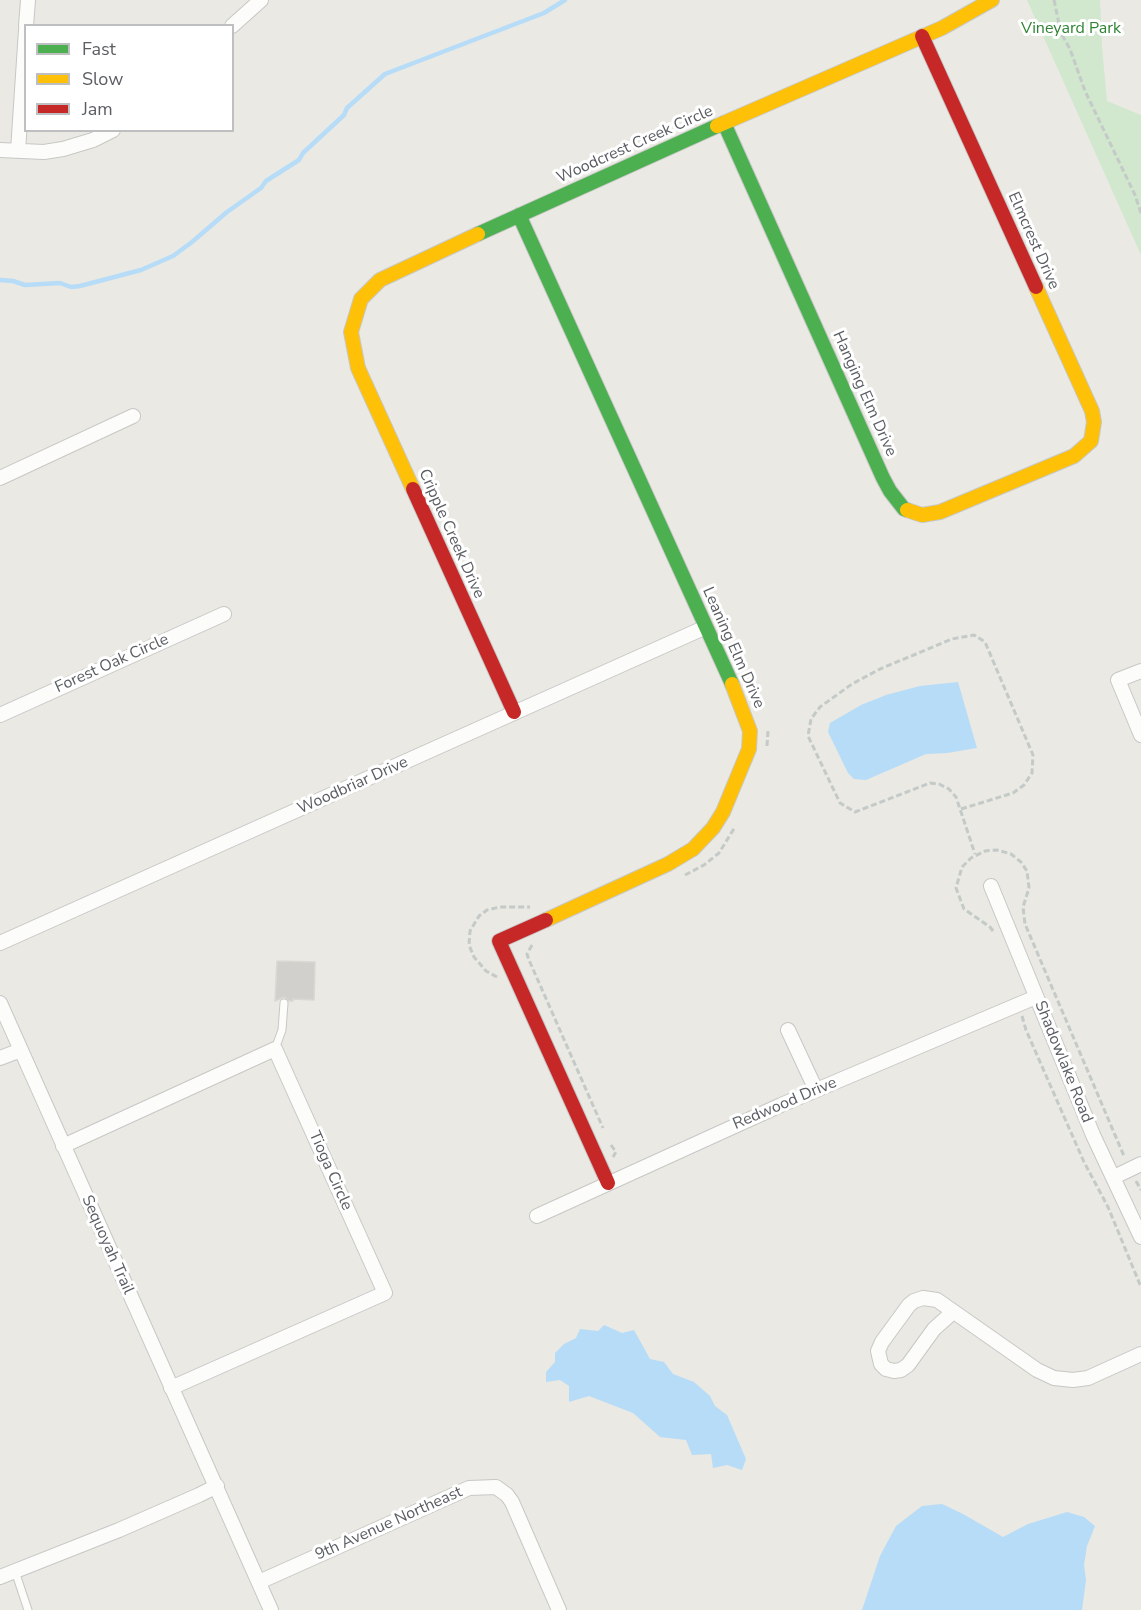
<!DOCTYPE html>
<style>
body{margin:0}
#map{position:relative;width:1141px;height:1610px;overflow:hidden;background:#eae9e4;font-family:"Nunito Sans",sans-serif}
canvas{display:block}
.legend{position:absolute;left:24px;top:24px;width:210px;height:108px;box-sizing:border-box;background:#fff;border:2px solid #bdbfc1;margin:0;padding:8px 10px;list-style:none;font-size:18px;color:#5a5e63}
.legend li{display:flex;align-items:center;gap:12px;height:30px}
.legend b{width:30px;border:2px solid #bdbfc1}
</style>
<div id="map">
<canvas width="1141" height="1610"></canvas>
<ul class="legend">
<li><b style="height:8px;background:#4caf50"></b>Fast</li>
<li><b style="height:8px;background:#ffc107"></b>Slow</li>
<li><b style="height:8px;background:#c62828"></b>Jam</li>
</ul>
</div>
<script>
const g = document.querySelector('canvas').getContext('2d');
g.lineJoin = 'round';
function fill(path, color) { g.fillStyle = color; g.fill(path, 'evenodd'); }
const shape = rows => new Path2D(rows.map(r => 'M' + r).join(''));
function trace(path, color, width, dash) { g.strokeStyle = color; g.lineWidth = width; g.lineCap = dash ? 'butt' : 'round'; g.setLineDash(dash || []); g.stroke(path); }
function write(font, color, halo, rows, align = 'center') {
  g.font = font + ' "Nunito Sans",sans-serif'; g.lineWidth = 6; g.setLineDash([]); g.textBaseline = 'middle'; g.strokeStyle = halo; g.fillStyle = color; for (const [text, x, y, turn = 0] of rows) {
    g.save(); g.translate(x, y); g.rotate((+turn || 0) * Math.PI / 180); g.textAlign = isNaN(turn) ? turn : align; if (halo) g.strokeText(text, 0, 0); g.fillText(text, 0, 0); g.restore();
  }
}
const green = shape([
 [1027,0,1100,0,1102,47,1107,101,1141,115,1141,255]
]);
const water = shape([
 [958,682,977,748,947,753,926,754,866,780,854,779,848,773,828,732,830,723,861,705,886,695,920,686],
 [604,1325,622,1333,634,1330,650,1359,664,1362,673,1374,694,1382,710,1396,715,1406,727,1415,746,1459,742,1470,727,1465,713,1468,711,1454,692,1455,686,1440,660,1437,633,1413,589,1396,569,1402,569,1386,560,1380,546,1382,546,1372,555,1362,555,1353,564,1344,576,1338,580,1329,598,1331],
 [942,1504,963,1514,1003,1537,1028,1524,1067,1512,1084,1517,1095,1526,1087,1546,1084,1565,1086,1580,1082,1610,862,1610,880,1556,896,1526,922,1506]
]);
const stream = shape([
 [0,280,13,281,25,285,60,283,71,287,80,286,141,270,173,256,192,242,227,212,261,188,266,181,299,160,303,153,344,115,347,108,385,74,544,13,565,0]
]);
const building = shape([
 [277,961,315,962,314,1000,293,999,293,1001,289,1001,284,997,275,1001,277,961]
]);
const path = shape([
 [1054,0,1061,33,1070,49,1085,91,1135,195,1141,213],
 [767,746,768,731],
 [961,809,1013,793,1024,785,1032,773,1033,755,985,642,974,635,952,639,880,669,852,684,820,707,811,719,808,736,840,803,855,812,930,783,939,784,949,789,956,797,975,854],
 [685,875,704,865,719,853,735,827],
 [993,931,990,927,964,909,956,888,962,867,971,858,985,851,997,850,1011,854,1021,862,1027,871,1029,888,1023,907,1025,924,1124,1156],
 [532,945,527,954,529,960,603,1128],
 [497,977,486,971,474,957,469,945,470,931,479,916,487,910,500,907,530,907],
 [1022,1016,1026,1030,1084,1162,1108,1207,1141,1287],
 [611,1145,616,1152,613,1157],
 [1136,1181,1141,1190]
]);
const lane = shape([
 [275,1049,282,1030,284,1003],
 [15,1571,28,1610]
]);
const street = shape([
 [26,26,28,0],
 [232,26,261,0],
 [0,150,44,152,63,149,93,140,113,130],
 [18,151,26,30],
 [0,478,133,416],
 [1141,671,1118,680,1141,735],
 [0,715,224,614],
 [991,886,1093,1135,1141,1237],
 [0,943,706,627],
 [0,1003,271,1610],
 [788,1030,816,1090],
 [0,1058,21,1050],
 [63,1146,275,1049,385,1293,171,1388],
 [1114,1177,1141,1164],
 [537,1216,781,1105,1036,997],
 [953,1312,934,1329,908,1365,901,1370,894,1371,886,1369,881,1364,878,1351,882,1342,909,1305,914,1301,923,1298,937,1300,1037,1370,1054,1378,1073,1380,1088,1378,1141,1354],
 [0,1577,119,1530,199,1495,217,1486],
 [259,1582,469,1488,496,1487,507,1495,512,1502,559,1610]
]);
const fast = shape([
 [724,123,883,478,890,491,904,509,907,510],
 [519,215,732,684],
 [478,234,717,126]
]);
const slow = shape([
 [717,126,942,28,992,0],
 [413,489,358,368,351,332,361,299,380,280,478,234],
 [907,510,922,515,940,512,1074,456,1091,441,1094,422,1092,411,1036,287],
 [546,920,668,864,693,849,713,828,723,812,749,749,750,731,732,684]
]);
const jam = shape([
 [922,36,1036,287],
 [413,489,514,712],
 [546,920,499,941,608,1183]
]);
const parkNames = [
 ["Vineyard Park",1071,29]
];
const streetNames = [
 ["Woodcrest Creek Circle",635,145,-24],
 ["Elmcrest Drive",1033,241,66],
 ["Hanging Elm Drive",864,394,66],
 ["Cripple Creek Drive",451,534,66],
 ["Leaning Elm Drive",733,648,66],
 ["Forest Oak Circle",112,664,-24],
 ["Woodbriar Drive",353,786,-24],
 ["Shadowlake Road",1063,1062,68],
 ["Redwood Drive",785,1104,-23],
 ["Tioga Circle",330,1171,66],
 ["Sequoyah Trail",107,1245,66],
 ["9th Avenue Northeast",389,1524,-24]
];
fill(green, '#d1e7ce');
fill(water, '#b6dcf7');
trace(stream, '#b6dcf7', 4.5);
fill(building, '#d1d0cd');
trace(building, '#dad8d3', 1.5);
trace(lane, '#c7c7c5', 9);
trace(street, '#c7c7c5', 16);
trace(fast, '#c7c7c6', 16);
trace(slow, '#c7c7c6', 16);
trace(jam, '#c7c7c6', 16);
trace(path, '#c4cac7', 3, [6, 3]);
trace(lane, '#fcfcfb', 7);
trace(street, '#fcfcfb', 14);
trace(fast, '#4caf50', 14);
trace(slow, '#ffc107', 14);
trace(jam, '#c62828', 14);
write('16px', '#308334', '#fff', parkNames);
write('16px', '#5a5e63', '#fff', streetNames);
</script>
